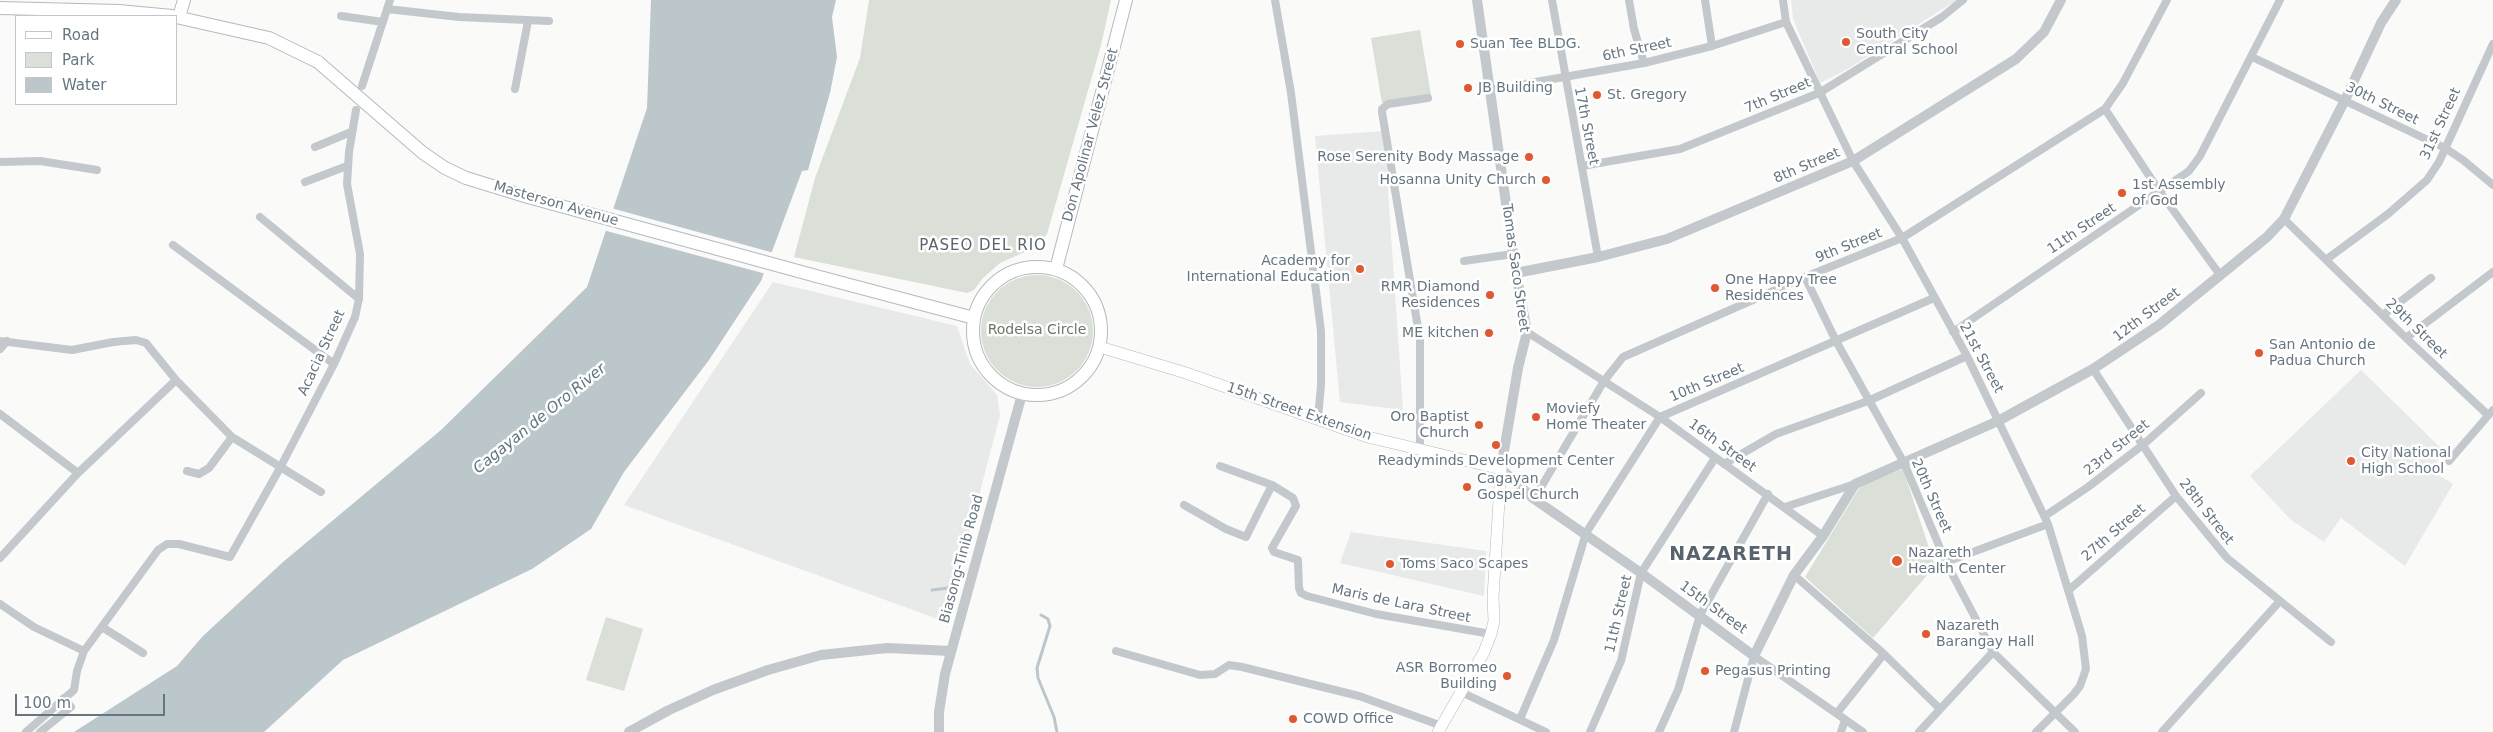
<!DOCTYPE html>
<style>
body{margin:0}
#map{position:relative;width:2493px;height:732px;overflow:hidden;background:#fafaf8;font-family:"DejaVu Sans",sans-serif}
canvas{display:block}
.legend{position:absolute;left:15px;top:15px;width:162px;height:90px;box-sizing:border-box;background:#fff;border:1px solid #c1c8cd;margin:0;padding:6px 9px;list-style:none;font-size:15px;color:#657683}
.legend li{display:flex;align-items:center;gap:10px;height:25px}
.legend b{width:25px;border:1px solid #c1c8cd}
.scale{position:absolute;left:15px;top:694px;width:150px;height:22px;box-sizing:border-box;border:2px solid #657683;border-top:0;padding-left:6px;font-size:15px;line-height:18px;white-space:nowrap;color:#657683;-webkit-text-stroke:4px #fff;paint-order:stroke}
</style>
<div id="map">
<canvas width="2493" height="732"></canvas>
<ul class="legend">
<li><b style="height:6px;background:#fff"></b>Road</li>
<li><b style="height:14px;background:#dadfd7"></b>Park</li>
<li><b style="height:14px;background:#bbc7cb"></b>Water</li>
</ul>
<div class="scale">100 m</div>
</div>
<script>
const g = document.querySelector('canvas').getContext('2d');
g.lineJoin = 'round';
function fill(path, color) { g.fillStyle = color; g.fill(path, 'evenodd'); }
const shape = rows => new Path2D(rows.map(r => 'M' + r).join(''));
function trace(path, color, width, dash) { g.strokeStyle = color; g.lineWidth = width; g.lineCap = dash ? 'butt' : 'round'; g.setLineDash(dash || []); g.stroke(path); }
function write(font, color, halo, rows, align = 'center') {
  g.font = font + ' "DejaVu Sans",sans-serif'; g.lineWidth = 5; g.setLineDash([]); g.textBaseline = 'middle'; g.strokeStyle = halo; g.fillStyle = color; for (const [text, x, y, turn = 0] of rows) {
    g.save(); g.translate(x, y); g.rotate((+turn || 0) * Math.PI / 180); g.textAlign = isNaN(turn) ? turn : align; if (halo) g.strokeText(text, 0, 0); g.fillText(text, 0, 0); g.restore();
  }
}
const built = shape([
 [1791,0,1957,0,1846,70,1820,83,1793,19],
 [1384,131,1403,410,1340,402,1315,136],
 [773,282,957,326,970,364,997,395,1000,415,946,622,624,505],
 [2361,370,2445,452,2430,470,2453,484,2405,566,2341,518,2324,542,2291,520,2250,476],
 [1351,532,1486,551,1484,596,1340,563]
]);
const green = shape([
 [869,0,1111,0,1101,45,1047,234,1036,247,1000,263,983,278,974,290,967,293,794,257,815,178,860,58],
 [1420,30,1431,95,1382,103,1371,38],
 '981 331a56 56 0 1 1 112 0a56 56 0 1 1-112 0Z',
 [1903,469,1935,566,1873,638,1805,577,1861,485],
 [606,617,643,629,624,691,586,680]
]);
const water = shape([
 [651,0,836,0,832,17,837,57,830,93,808,170,802,171,761,281,709,360,624,472,591,529,532,569,343,660,264,732,74,732,177,666,203,636,283,562,441,430,587,287,647,108]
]);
const pier = shape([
 [611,208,774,253,766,274,603,230]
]);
const stream = shape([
 [932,590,957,587],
 [1041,615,1048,619,1050,626,1037,668,1038,678,1054,717,1057,732]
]);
const minor = shape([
 [1275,0,1291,93,1321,331,1321,385,1318,418],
 [1552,0,1598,257],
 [1629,0,1634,29,1644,63],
 [1705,0,1712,46],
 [1783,0,1786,22,1853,161,1902,238,1967,356,2048,524,2082,636,2086,669,2080,686,2073,695,2036,732],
 [387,9,459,17,549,21],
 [341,16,383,22],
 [2252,57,2445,148,2463,160,2493,185],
 [362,86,390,0],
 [515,89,528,21],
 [1490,90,1644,63,1712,46,1786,22],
 [2105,109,2160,192,2220,275],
 [315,147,351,132],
 [0,162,40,161,97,170],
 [1582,166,1680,149,1819,93,1942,17,1963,0],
 [305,182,347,166],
 [260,217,359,299],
 [2284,219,2406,338,2488,415],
 [173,245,334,364],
 [2327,259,2388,214,2427,180,2439,162,2493,44],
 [1464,261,1513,254],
 [1805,277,1836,341,1904,463,1946,562,1993,652,2075,732],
 [2383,315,2431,278],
 [1527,332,1660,417,1823,536],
 [1953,332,2189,171,2200,156,2280,0],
 [2406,338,2493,272],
 [0,341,72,350,113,342,136,340,146,343,176,380,232,437,321,492],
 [0,349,7,341],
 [2093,369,2176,496,2227,558,2331,642],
 [0,414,78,473],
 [1420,449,1420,340,1382,112,1382,109,1388,104,1428,98],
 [2449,461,2493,410],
 [1724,464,1776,434,1868,401,1967,356],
 [1220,466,1272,485,1293,498,1296,506,1272,548,1274,552,1298,560,1299,588,1301,593,1307,596,1376,614,1491,634],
 [187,471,199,474,209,468,232,437],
 [1534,499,1604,381,1623,357,1805,277,1902,238,2105,109,2123,83,2167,0],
 [1184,505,1226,529,1246,537,1272,485],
 [1785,507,1855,484],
 [2045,516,2088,487,2144,444,2201,393],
 [0,558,78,473,176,380],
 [1946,562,2048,524],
 [1794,575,1884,654,1939,708],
 [2069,590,2176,496],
 [0,604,34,627,84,651],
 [102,627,143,653],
 [1116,651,1200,675,1215,674,1229,665,1242,667,1359,696,1442,726],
 [1461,692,1546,732],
 [1837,713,1884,654],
 [1520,719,1554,640,1586,533,1660,417,1934,298],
 [26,732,74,690,77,671,84,651,158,550,167,544,179,544,230,557,280,468,334,364,355,317,359,299,360,254,347,184,349,152,356,110],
 [40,732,71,707,64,698],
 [1590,732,1621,661,1641,573,1715,458],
 [1659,732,1678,690,1700,615,1768,494],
 [1734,732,1754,656,1863,732],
 [1841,732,1845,720],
 [1919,732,1993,652],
 [2162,732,2279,602]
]);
const tertiary = shape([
 [1477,0,1516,273,1527,332,1518,368,1501,469,1534,499,1641,573,1754,656,1794,575,1823,536,1855,484,1998,421,2093,369,2159,325,2267,237,2284,219,2345,100,2381,23,2396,0],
 [1516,273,1598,257,1667,239,1853,161,2016,59,2044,32,2061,0],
 [629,732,669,710,713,690,768,670,821,655,887,648,951,651],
 [939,732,939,712,945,674,1022,394]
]);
const secondary = shape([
 [1100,347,1186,373,1368,437,1501,469,1493,597,1494,621,1491,634,1484,652,1438,732]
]);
const primary = shape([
 [0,8,119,11,172,16],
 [176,17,269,38,318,62],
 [179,17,184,0],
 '973 331a64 64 0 1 1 128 0a64 64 0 1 1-128 0Z',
 [1056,269,1126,0],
 [816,276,974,318]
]);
const primaryBridge = shape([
 [318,62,423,153,445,168,466,178,528,197,816,276]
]);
const markers = [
 [1846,42,5,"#e4572e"],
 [1460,44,5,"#e4572e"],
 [1468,88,5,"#e4572e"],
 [1597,95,5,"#e4572e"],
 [1529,157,5,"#e4572e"],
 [1546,180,5,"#e4572e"],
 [2122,193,5,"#e4572e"],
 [1360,269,5,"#e4572e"],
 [1715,288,5,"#e4572e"],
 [1490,295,5,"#e4572e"],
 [1489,333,5,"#e4572e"],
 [2259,353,5,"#e4572e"],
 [1536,417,5,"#e4572e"],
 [1479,425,5,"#e4572e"],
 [1496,445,5,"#e4572e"],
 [2351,461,5,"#e4572e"],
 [1467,487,5,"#e4572e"],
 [1897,561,6,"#e4572e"],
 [1390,564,5,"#e4572e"],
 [1926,634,5,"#e4572e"],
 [1705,671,5,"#e4572e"],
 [1507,676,5,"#e4572e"],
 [1293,719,5,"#e4572e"]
];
const poiNames = [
 ["South City",1856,34],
 ["Central School",1856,50],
 ["Suan Tee BLDG.",1470,44],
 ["JB Building",1478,88],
 ["St. Gregory",1607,95],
 ["Rose Serenity Body Massage",1519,157,"right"],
 ["Hosanna Unity Church",1536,180,"right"],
 ["1st Assembly",2132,185],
 ["of God",2132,201],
 ["Academy for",1350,261,"right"],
 ["International Education",1350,277,"right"],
 ["One Happy Tree",1725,280],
 ["Residences",1725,296],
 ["RMR Diamond",1480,287,"right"],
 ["Residences",1480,303,"right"],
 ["ME kitchen",1479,333,"right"],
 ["San Antonio de",2269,345],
 ["Padua Church",2269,361],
 ["Moviefy",1546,409],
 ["Home Theater",1546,425],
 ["Oro Baptist",1469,417,"right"],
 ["Church",1469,433,"right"],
 ["City National",2361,453],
 ["High School",2361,469],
 ["Readyminds Development Center",1496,461,"center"],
 ["Cagayan",1477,479],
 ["Gospel Church",1477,495],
 ["Nazareth",1908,553],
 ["Health Center",1908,569],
 ["Toms Saco Scapes",1400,564],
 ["Nazareth",1936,626],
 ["Barangay Hall",1936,642],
 ["ASR Borromeo",1497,668,"right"],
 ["Building",1497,684,"right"],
 ["Pegasus Printing",1715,671],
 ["COWD Office",1303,719]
];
const streetNames = [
 ["6th Street",1637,50,-12],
 ["7th Street",1778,96,-23],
 ["30th Street",2382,104,26],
 ["31st Street",2441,124,-65],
 ["17th Street",1586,126,79],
 ["Don Apolinar Velez Street",1091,135,-75],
 ["8th Street",1807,166,-23],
 ["Masterson Avenue",556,204,16],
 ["11th Street",2082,229,-34],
 ["9th Street",1849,246,-22],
 ["Tomas Saco Street",1515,268,82],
 ["12th Street",2147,315,-37],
 ["29th Street",2416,329,44],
 ["Acacia Street",322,353,-65],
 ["21st Street",1981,358,62],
 ["10th Street",1707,383,-23],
 ["15th Street Extension",1299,412,19],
 ["16th Street",1722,446,36],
 ["23rd Street",2117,448,-39],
 ["20th Street",1931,496,66],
 ["28th Street",2206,512,52],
 ["27th Street",2114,533,-41],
 ["Biasong-Tinib Road",962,559,-75],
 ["Maris de Lara Street",1401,604,12],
 ["15th Street",1713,608,36],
 ["11th Street",1619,614,-77]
];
const parkNames = [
 ["Rodelsa Circle",1037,330]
];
const neighbourhoodNames = [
 ["PASEO DEL RIO",983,246]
];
const waterNames = [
 ["Cagayan de Oro River",540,419,-39]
];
const districtNames = [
 ["NAZARETH",1731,555]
];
fill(built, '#e8e9e9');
fill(green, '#dadfd7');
fill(water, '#bbc7cb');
fill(pier, '#fafaf8');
trace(stream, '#bbc7cb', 3);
trace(secondary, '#b3babf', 12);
trace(primary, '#b5babe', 14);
trace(minor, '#c3c8cc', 8);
trace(tertiary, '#c3c8cc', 10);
trace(secondary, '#fff', 11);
trace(primary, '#fff', 12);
trace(primaryBridge, '#b5babe', 14, []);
trace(primaryBridge, '#fff', 12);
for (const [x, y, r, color] of markers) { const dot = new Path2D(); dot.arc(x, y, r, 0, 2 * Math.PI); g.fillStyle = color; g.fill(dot); trace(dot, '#fff', 2); }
write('14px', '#657683', '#fff', poiNames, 'left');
write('14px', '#657683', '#fff', streetNames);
write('14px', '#687a64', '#fff', parkNames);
g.letterSpacing = '1px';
write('15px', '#57646e', '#fff', neighbourhoodNames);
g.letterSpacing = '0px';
write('italic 15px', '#60757c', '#fff', waterNames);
g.letterSpacing = '1px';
write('bold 19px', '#57646e', '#fff', districtNames);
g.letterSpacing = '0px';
</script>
